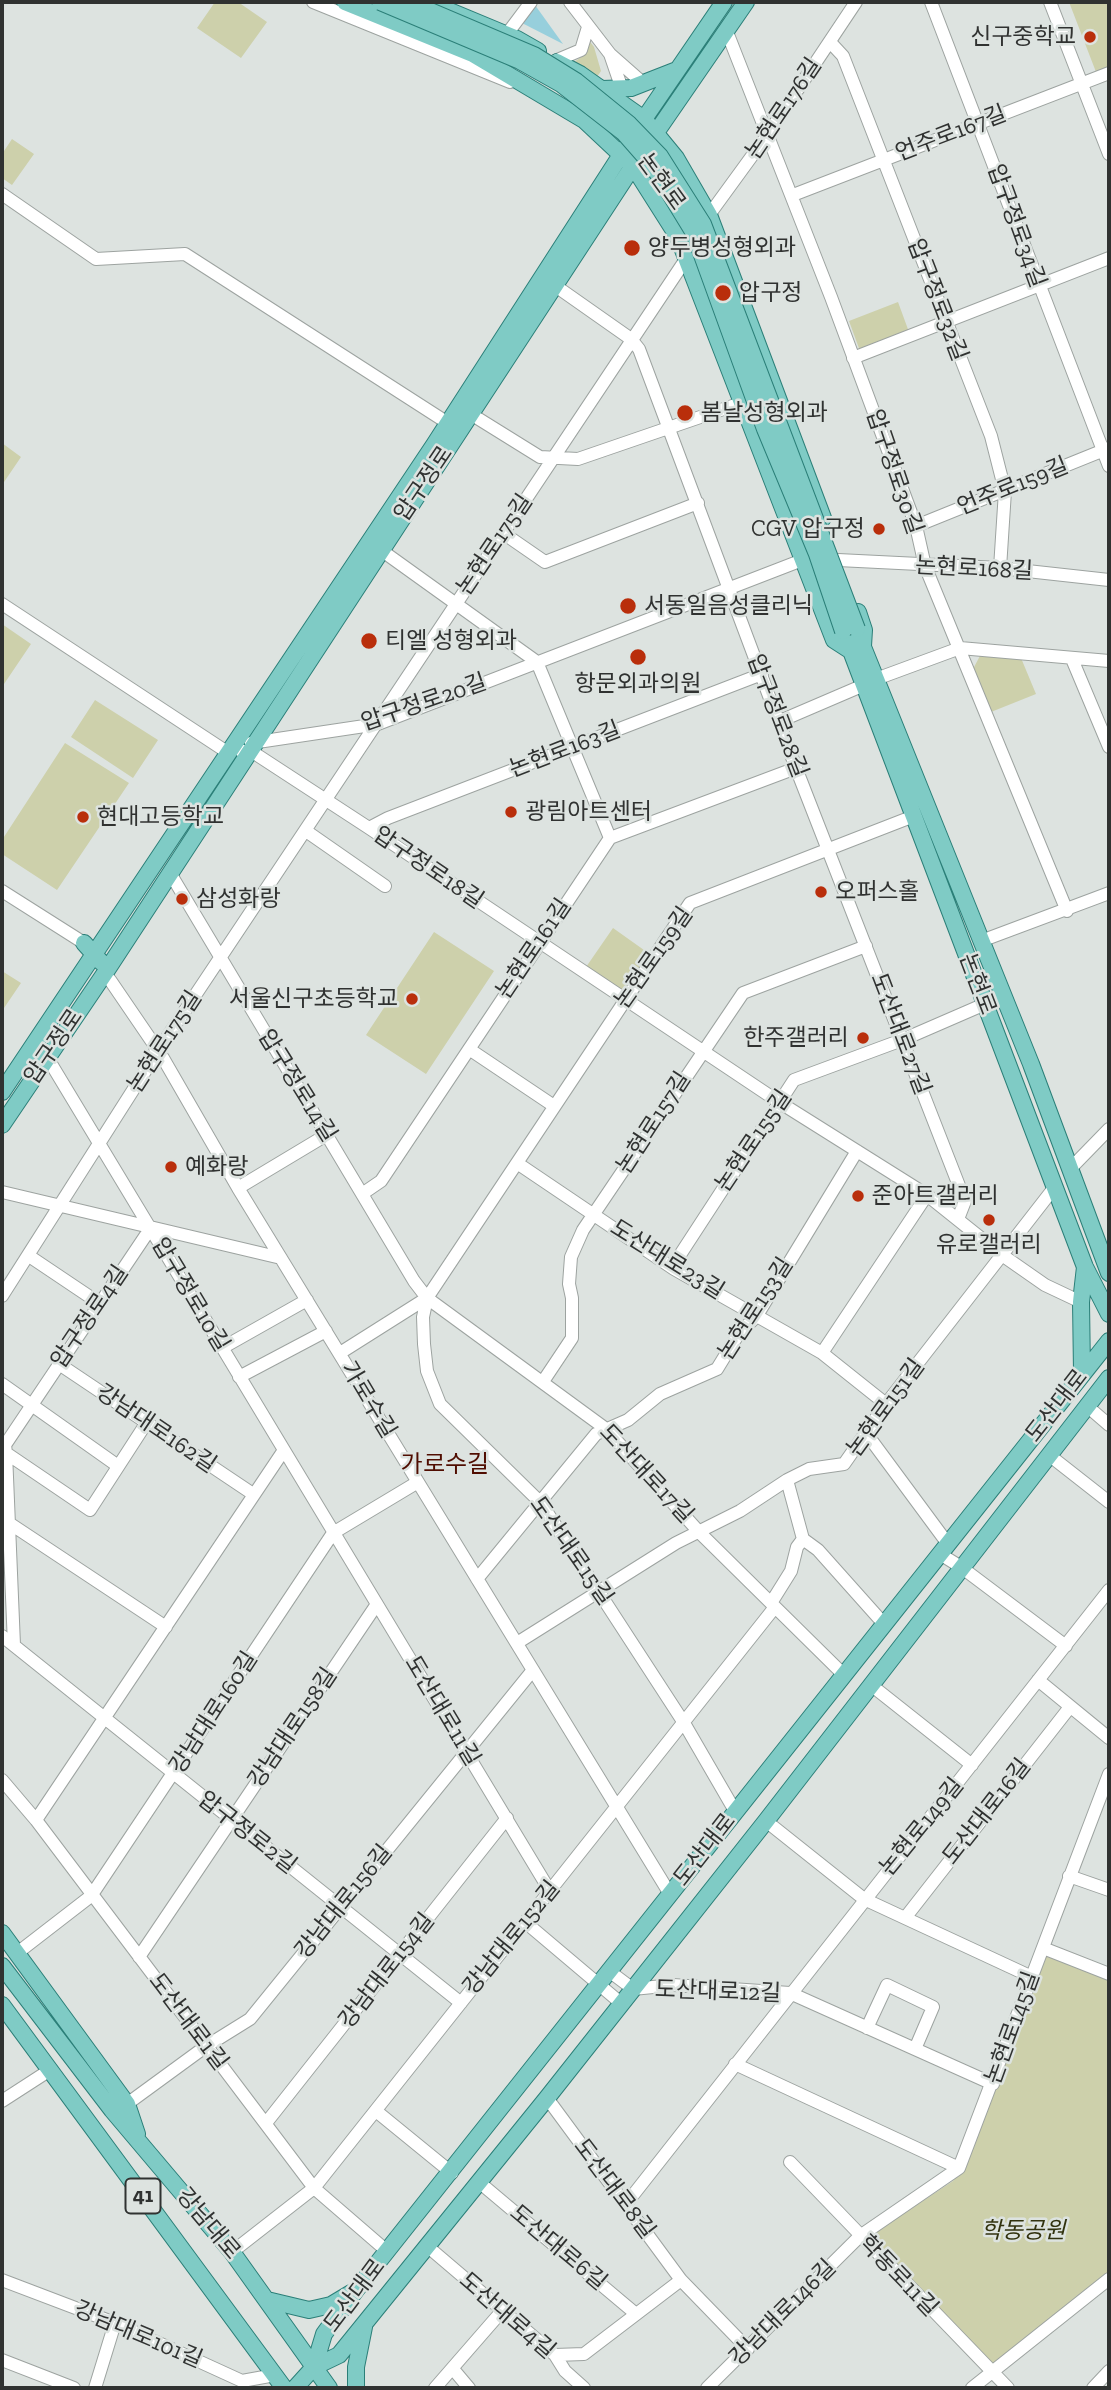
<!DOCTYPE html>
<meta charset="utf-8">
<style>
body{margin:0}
#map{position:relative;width:1111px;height:2390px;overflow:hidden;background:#dde3e0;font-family:"Zilla Slab",serif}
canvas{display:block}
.frame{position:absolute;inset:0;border:4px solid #303231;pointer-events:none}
</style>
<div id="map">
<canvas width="1111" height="2390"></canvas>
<div class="frame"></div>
</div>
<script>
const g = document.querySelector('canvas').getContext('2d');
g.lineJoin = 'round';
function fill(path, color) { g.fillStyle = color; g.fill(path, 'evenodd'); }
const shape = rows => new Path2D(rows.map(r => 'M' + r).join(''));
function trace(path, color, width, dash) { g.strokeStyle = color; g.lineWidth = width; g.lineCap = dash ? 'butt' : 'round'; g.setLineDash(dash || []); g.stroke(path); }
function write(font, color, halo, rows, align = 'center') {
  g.font = font + ' "Zilla Slab","Noto Sans KR",serif'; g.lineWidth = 5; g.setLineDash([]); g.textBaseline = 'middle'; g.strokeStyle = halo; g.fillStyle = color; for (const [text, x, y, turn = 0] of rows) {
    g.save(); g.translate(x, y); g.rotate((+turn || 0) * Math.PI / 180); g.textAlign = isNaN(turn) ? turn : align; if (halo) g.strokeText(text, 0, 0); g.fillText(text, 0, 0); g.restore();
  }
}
const green = shape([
 [215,2,238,2,267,22,241,58,197,28],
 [1069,2,1109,2,1109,67,1096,72],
 [588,39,594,47,601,71,597,77,574,62,583,56],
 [12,139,34,154,12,185,2,178,2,154],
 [898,302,909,332,860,351,849,321],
 [2,443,21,457,2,485],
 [2,624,31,644,2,687],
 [981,654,1021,658,1036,694,991,712,973,669],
 [95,700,158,740,133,778,71,737],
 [65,743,129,783,57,890,2,854,2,840],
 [613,928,651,955,622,996,584,970],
 [434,932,494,971,426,1074,366,1035],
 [2,971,21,983,2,1011],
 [1044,1953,1109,1980,1109,2272,994,2365,868,2237,953,2181,971,2152]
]);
const water = shape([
 [535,5,563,44,522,23]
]);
const minor = shape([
 [313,2,510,82],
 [570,2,610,54,622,89],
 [931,2,1109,466],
 [1050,2,1109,154],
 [510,30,531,2],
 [727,32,831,297,916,526,925,566,1067,911],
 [830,42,843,56,991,436,1005,491,1000,568],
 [610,54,644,84],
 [555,61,581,50,588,27],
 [2,194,96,259,185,254,454,427],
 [793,195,1109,73],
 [709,215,768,134,856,2],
 [557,287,631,339,639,349,796,768,965,1201,958,1219],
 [853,358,1109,258],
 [466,411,540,457,578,459,744,402],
 [916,526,1109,448],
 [503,533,545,562,698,503],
 [381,550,537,662,610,838],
 [838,560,1000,568,1109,580],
 [2,604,227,752],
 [1072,659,1109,747],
 [876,679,960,648,1109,661],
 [780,721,864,685],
 [251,743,378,724,805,559],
 [241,751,251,751,369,828,779,1102,927,1195,1002,1255,1045,1285,1081,1302],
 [369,828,388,818,762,674],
 [306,831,385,886],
 [170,873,414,1281,427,1298,606,1429,700,1533,844,1675],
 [2,891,84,943],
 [981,941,1109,893],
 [110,980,155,1046,156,1054,163,1058,238,1188,670,1894],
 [469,1049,554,1106],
 [47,1057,550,1891],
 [517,1163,674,1269,822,1353,886,1404],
 [1070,1169,1109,1129],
 [238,1188,328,1134],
 [2,1192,281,1258],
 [362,1194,381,1181,610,838,796,768],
 [29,1256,99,1303],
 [674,1269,678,1258,794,1080,902,1040,985,1004],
 [2,1296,156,1054,686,259],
 [427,1298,423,1317,424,1344,427,1371,440,1404,541,1503,684,1723,735,1811],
 [222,1348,307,1300],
 [340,1353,427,1298,690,903,914,816],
 [822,1353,927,1195],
 [59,1364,253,1494],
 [239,1377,326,1331],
 [544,1380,572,1338,572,1298,569,1284,571,1257,583,1230,743,993,866,946],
 [2,1384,118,1466],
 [1087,1406,1109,1425],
 [866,1433,948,1544],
 [2,1443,5,1445,6,1453,90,1510,147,1422],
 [5,1445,150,1229],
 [6,1453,14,1645],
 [1049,1455,1109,1502],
 [787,1480,803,1539,818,1550,884,1624],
 [9,1523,166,1627],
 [940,1554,961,1567,1066,1646],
 [477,1579,596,1434,628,1420,660,1394,717,1369,739,1333,756,1317,857,1151],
 [771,1603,791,1571,797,1547,803,1539],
 [2,1636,461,2003],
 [517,1643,676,1543,740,1511,787,1480,809,1469,844,1464,886,1404,1054,1188],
 [1038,1680,1109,1738],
 [871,1685,972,1765],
 [2,1780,36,1820,314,2188,388,2252],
 [36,1820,284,1450],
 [766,1821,864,1899,1032,1977],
 [1069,1876,1109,1890],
 [905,1918,1070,1707],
 [525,1922,622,2004],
 [1043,1948,1109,1974],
 [16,1954,91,1896,333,1533,418,1482],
 [139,1957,377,1604],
 [609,1971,633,1989,673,1985,790,1993,993,2084],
 [867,2028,887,1985,933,2007,915,2049],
 [735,2064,959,2168],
 [547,2098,681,2280,748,2349],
 [2,2101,50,2070],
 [127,2104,205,2047,250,2019,533,1670],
 [376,2111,452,2173],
 [266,2123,507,1818],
 [790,2162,1008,2388],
 [479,2182,636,2314],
 [626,2204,1109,1590],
 [427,2246,555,2355,565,2371,584,2388],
 [232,2252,314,2188,775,1607],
 [2,2280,115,2323,242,2381,275,2375],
 [555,2355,584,2354,681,2280],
 [2,2360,74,2388],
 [453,2369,469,2388],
 [95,2388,115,2323],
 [435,2388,502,2311],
 [707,2388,860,2236,959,2168,1109,1774],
 [972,2388,1109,2279],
 [1093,2388,1109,2371]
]);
const major = shape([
 [345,2,473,54,584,120,633,166,678,237,834,640,851,651],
 [428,2,517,39,538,51],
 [557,62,580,74,644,119,676,158,709,215,823,518],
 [602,89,631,88,677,70],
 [858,612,864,630,863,646],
 [859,637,1031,1064,1109,1273],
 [848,643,1085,1267,1109,1314],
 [84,943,101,962],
 [2,1092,434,445,644,119,724,2],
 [2,1125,107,970,633,166,746,2],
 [1082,1372,1081,1302,1085,1267],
 [2,1933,127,2104,137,2134],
 [2,1966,112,2110,232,2252,329,2388],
 [2,2005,284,2388],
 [267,2300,309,2310,331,2305,351,2293],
 [314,2367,339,2355,547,2098,766,1821,1109,1378],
 [295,2388,314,2367,324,2334,356,2290,1109,1341],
 [356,2388,356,2367,364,2327]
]);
const majorBridge = shape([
 [380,2,520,61,561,84,624,133,653,166,694,233,765,429,817,554,843,631],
 [409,2,534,55,576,81,629,124,660,156,703,224,857,629]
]);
const markers = [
 [1090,37,7,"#b92e0b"],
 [632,248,9,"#b92e0b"],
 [723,293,9,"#b92e0b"],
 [685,413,9,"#b92e0b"],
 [879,529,7,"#b92e0b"],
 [628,606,9,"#b92e0b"],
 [369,641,9,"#b92e0b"],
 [638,657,9,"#b92e0b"],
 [511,812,7,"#b92e0b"],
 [83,817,7,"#b92e0b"],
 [821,892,7,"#b92e0b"],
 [182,899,7,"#b92e0b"],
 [412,999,7,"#b92e0b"],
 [863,1038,7,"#b92e0b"],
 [171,1167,7,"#b92e0b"],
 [858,1196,7,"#b92e0b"],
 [989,1220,7,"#b92e0b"]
];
const shields = [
 [143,2196,35]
];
const shieldNames = [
 ["41",143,2196]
];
const poiNames = [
 ["신구중학교",1076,37,"right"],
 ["양두병성형외과",648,248],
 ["압구정",739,293],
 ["봄날성형외과",701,413],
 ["CGV 압구정",865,529,"right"],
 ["서동일음성클리닉",644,606],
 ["티엘 성형외과",385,641],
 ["항문외과의원",638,684,"center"],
 ["광림아트센터",525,812],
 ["현대고등학교",97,817],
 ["오퍼스홀",835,892],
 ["삼성화랑",196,899],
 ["서울신구초등학교",398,999,"right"],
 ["한주갤러리",849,1038,"right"],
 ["예화랑",185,1167],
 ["준아트갤러리",872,1196],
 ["유로갤러리",989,1245,"center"]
];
const streetNames = [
 ["논현로176길",784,109,-56],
 ["언주로167길",951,134,-21],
 ["논현로",661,182,54],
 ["압구정로34길",1016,226,70],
 ["압구정로32길",937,300,69],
 ["압구정로30길",894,472,71],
 ["압구정로",424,484,-56],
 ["언주로159길",1013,487,-22],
 ["논현로175길",495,545,-56],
 ["논현로168길",974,569,3],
 ["압구정로20길",424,703,-19],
 ["압구정로28길",777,716,69],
 ["논현로163길",565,750,-21],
 ["압구정로18길",428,868,34],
 ["논현로161길",534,949,-56],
 ["논현로159길",654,958,-55],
 ["논현로",977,984,69],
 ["도산대로27길",900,1034,69],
 ["논현로175길",165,1042,-57],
 ["압구정로",54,1047,-56],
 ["압구정로14길",297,1086,58],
 ["논현로157길",654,1123,-57],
 ["논현로155길",754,1141,-56],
 ["도산대로23길",667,1260,32],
 ["압구정로10길",190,1295,59],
 ["논현로153길",756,1309,-57],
 ["압구정로4길",90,1317,-56],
 ["가로수길",368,1400,59],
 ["도산대로",1057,1406,-52],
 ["논현로151길",886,1408,-54],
 ["강남대로162길",156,1429,34],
 ["도산대로17길",646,1474,47],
 ["도산대로15길",571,1551,55],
 ["도산대로11길",442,1711,59],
 ["강남대로160길",214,1713,-57],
 ["강남대로158길",293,1728,-56],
 ["도산대로16길",987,1812,-52],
 ["논현로149길",922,1827,-51],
 ["압구정로2길",247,1833,38],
 ["도산대로",705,1850,-52],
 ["강남대로156길",344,1902,-51],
 ["강남대로152길",512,1938,-51],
 ["강남대로154길",387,1971,-52],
 ["도산대로12길",718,1992,2],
 ["도산대로1길",188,2022,53],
 ["논현로145길",1013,2028,-70],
 ["도산대로8길",614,2189,53],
 ["강남대로",208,2224,50],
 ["도산대로6길",558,2248,40],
 ["학동로11길",898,2276,46],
 ["도산대로",355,2296,-53],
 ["강남대로146길",783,2313,-45],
 ["도산대로4길",507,2316,41],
 ["강남대로101길",138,2335,23]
];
const parkNames = [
 ["학동공원",1023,2231]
];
const neighbourhoodNames = [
 ["가로수길",445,1465]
];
fill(green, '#cdd0ab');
fill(water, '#97cfdc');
trace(minor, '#9da3a0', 14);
trace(major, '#2b7f78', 18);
trace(minor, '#fff', 12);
trace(major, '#7fcbc5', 16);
trace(majorBridge, '#2b7f78', 18, []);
trace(majorBridge, '#7fcbc5', 16);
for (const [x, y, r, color] of markers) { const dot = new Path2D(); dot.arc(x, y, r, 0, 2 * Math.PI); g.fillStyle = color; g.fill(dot); trace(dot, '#dde3e0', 2.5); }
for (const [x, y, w] of shields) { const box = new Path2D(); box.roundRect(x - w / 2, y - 17.5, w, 35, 5); g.fillStyle = '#dde3e0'; g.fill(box); trace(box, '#303231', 2); }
write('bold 21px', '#303231', null, shieldNames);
write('23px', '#303231', '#dde3e0', poiNames, 'left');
write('23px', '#303231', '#dde3e0', streetNames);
write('italic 23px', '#31320e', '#dde3e0', parkNames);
write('24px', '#500d01', '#dde3e0', neighbourhoodNames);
</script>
